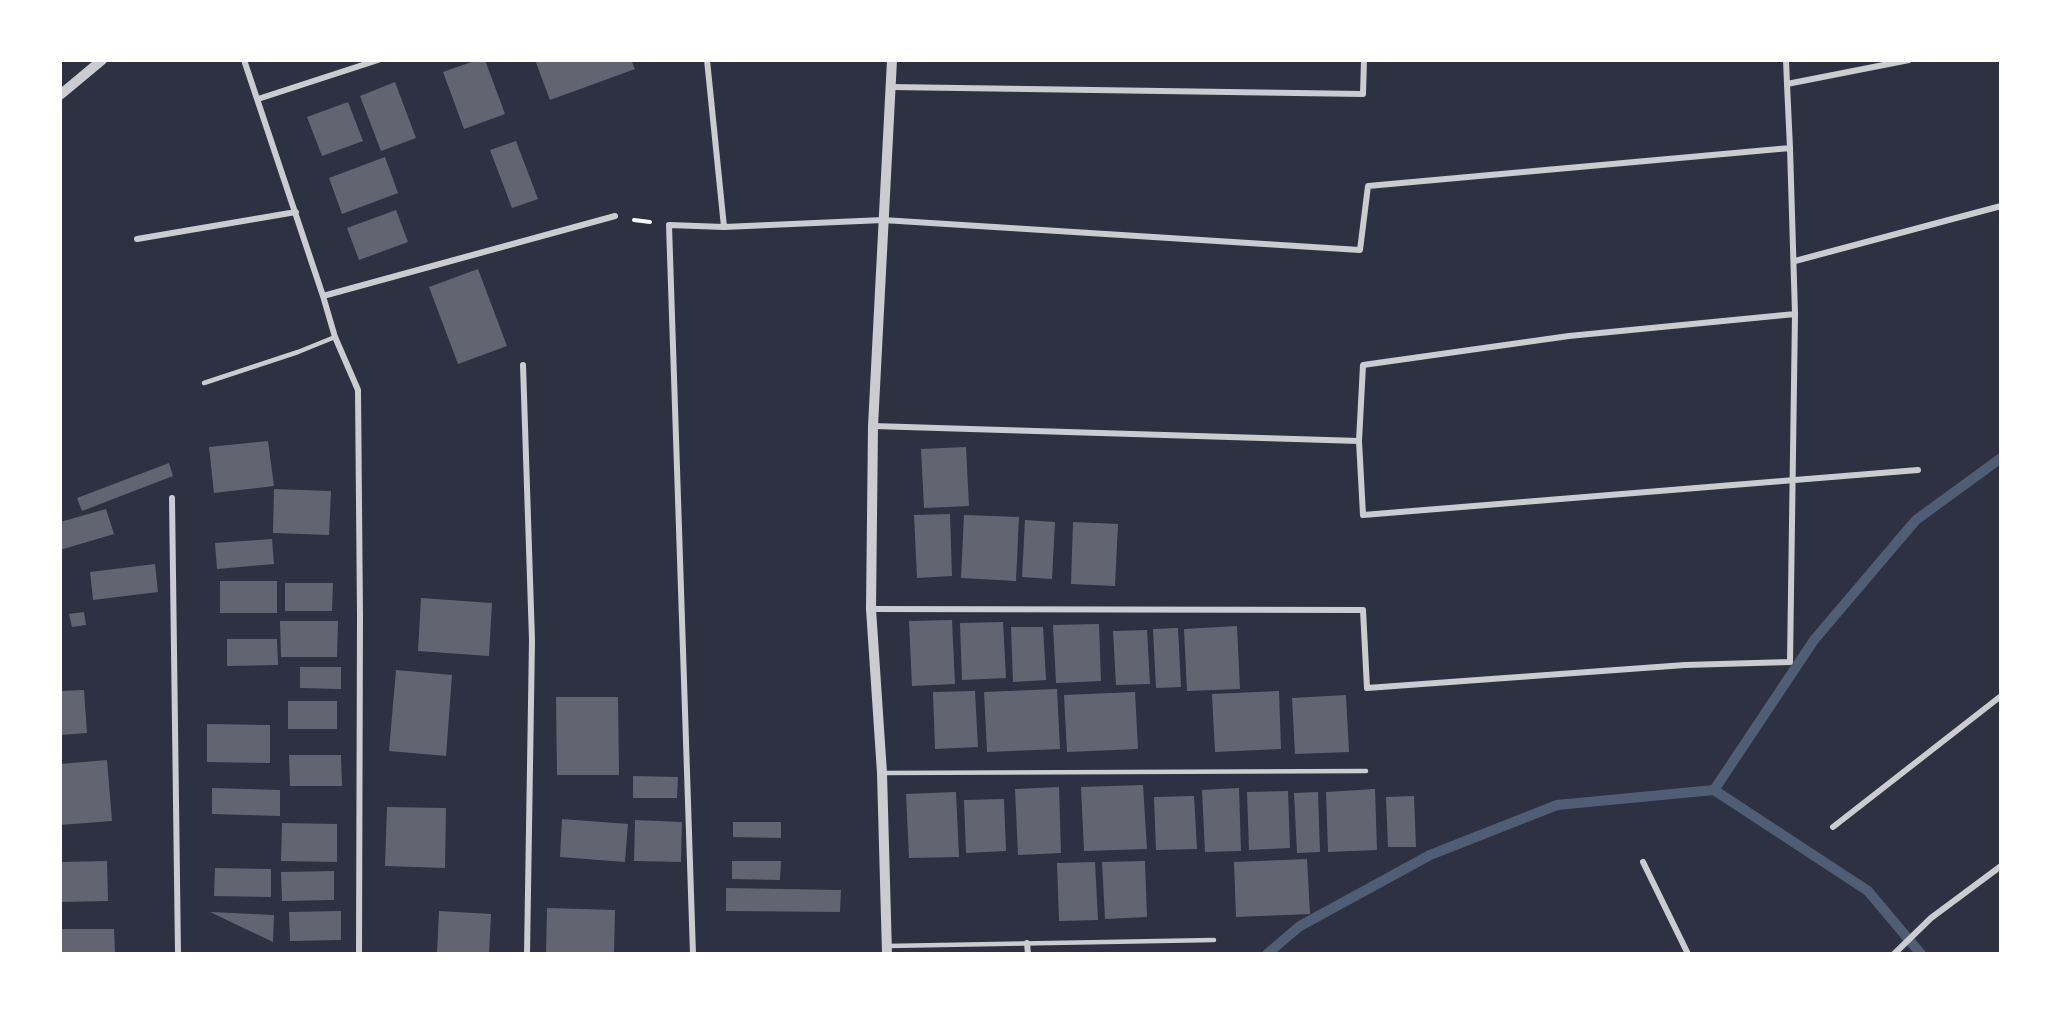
<!DOCTYPE html>
<style>
body{margin:0}
#map{position:relative;width:2061px;height:1014px;overflow:hidden;background:#2d3142;font-family:Rubik,sans-serif}
canvas{display:block}
.frame{position:absolute;inset:0;border:62px solid #fff;pointer-events:none}
</style>
<div id="map">
<canvas width="2061" height="1014"></canvas>
<div class="frame"></div>
</div>
<script>
const g = document.querySelector('canvas').getContext('2d');
g.lineJoin = 'round';
const shape = rows => new Path2D(rows.map(r => 'M' + r).join(''));
function trace(path, color, width, dash) { g.strokeStyle = color; g.lineWidth = width; g.lineCap = dash ? 'butt' : 'round'; g.setLineDash(dash || []); g.stroke(path); }
function fill(path, color) { g.fillStyle = color; g.fill(path, 'evenodd'); }
const stream = shape([
 [1714,790,1814,640,1916,520,2001,458],
 [1714,790,1868,891,1921,954],
 [1267,954,1300,926,1430,855,1557,805,1714,790]
]);
const building = shape([
 [477,60,485,60,505,114,464,129,443,72],
 [535,60,631,60,635,69,550,100],
 [395,82,416,138,381,151,360,96],
 [348,102,363,141,322,156,307,117],
 [516,141,538,199,512,208,490,150],
 [385,157,398,193,342,214,329,178],
 [396,210,408,242,359,260,347,228],
 [478,269,507,346,458,364,429,287],
 [268,441,274,486,214,493,209,447],
 [966,447,969,506,924,508,921,449],
 [169,463,173,476,82,511,77,498],
 [274,489,331,491,329,535,273,533],
 [106,509,114,534,60,550,60,522],
 [950,514,952,576,917,578,914,515],
 [964,515,1019,517,1016,581,961,578],
 [1025,520,1055,522,1052,579,1022,577],
 [1073,522,1118,524,1115,586,1071,584],
 [272,539,274,564,217,569,215,543],
 [155,564,158,592,93,600,90,572],
 [220,581,277,581,277,613,220,613],
 [285,583,333,583,332,611,285,611],
 [421,598,492,603,489,656,418,651],
 [84,612,86,625,72,627,69,614],
 [952,620,955,684,912,686,909,621],
 [280,621,338,621,337,657,281,657],
 [1003,622,1006,678,962,680,960,623],
 [1099,624,1101,681,1056,683,1053,625],
 [1237,626,1240,689,1187,691,1184,629],
 [1011,627,1043,627,1046,680,1013,682],
 [1178,628,1181,687,1156,688,1153,629],
 [1147,630,1150,684,1116,685,1113,631],
 [227,639,277,639,278,665,227,666],
 [300,667,341,667,341,689,300,688],
 [396,670,452,675,446,756,389,751],
 [1057,689,1060,749,987,752,984,692],
 [84,690,87,733,60,735,60,691],
 [975,691,978,747,935,749,933,692],
 [1279,691,1281,749,1215,752,1212,694],
 [1135,692,1138,749,1067,752,1064,695],
 [1346,695,1349,752,1295,754,1292,698],
 [556,697,618,697,619,775,557,775],
 [288,701,337,701,337,729,288,729],
 [207,724,270,725,270,763,207,762],
 [289,755,341,755,342,786,290,786],
 [107,760,112,821,60,825,60,764],
 [633,776,678,777,677,798,633,798],
 [1143,785,1147,849,1084,851,1081,787],
 [1059,787,1061,853,1018,855,1015,789],
 [212,788,280,790,280,816,212,814],
 [1239,788,1241,851,1205,852,1202,790],
 [1375,789,1377,850,1328,852,1326,792],
 [1288,791,1290,848,1249,850,1247,792],
 [956,792,959,857,909,858,906,794],
 [1318,792,1320,852,1297,853,1294,793],
 [1194,796,1197,849,1156,850,1154,797],
 [1414,796,1416,847,1388,847,1386,797],
 [1004,799,1006,851,966,853,964,800],
 [387,807,446,808,445,868,385,866],
 [562,819,628,824,625,862,560,857],
 [635,820,682,822,681,862,634,861],
 [733,822,781,822,781,838,733,837],
 [282,823,337,824,337,862,281,861],
 [1307,859,1310,914,1236,917,1234,862],
 [107,861,108,901,60,902,60,862],
 [732,861,781,861,780,880,732,879],
 [1145,861,1147,917,1105,919,1102,862],
 [1095,862,1098,920,1059,921,1057,863],
 [215,868,271,869,271,897,214,896],
 [334,871,334,900,282,901,281,872],
 [726,888,841,890,840,912,726,911],
 [547,908,615,910,614,954,546,954],
 [341,911,341,940,290,941,289,912],
 [439,911,491,914,489,954,437,953],
 [210,912,274,915,273,942],
 [60,929,114,929,115,954,60,954]
]);
const path = shape([
 [634,220,650,222]
]);
const service = shape([
 [204,383,298,352,335,337],
 [882,773,1366,771],
 [887,946,1214,940]
]);
const minor = shape([
 [244,60,323,296,335,337,358,390,360,616,359,954],
 [707,60,724,227],
 [1786,60,1787,84],
 [891,87,1363,94,1364,60],
 [258,99,378,60],
 [137,239,296,212],
 [1795,261,2001,206],
 [323,296,615,216],
 [523,365,532,640,527,954],
 [873,426,1359,441,1363,515,1918,470],
 [1359,441,1363,365,1569,336,1795,314],
 [172,498,178,954],
 [871,609,1363,610,1367,688,1685,665,1790,662,1795,314,1790,148],
 [1833,827,2001,696],
 [1643,862,1688,954],
 [1027,943,1028,954],
 [693,954,669,225,724,227,883,220,1360,250,1368,186,1790,148,1787,84,1909,60],
 [1894,954,1931,918,2001,866]
]);
const tertiary = shape([
 [60,95,102,60],
 [887,954,882,773,871,609,873,426,892,60]
]);
trace(stream, '#4f5d75', 10);
fill(building, '#626471');
trace(path, '#fff', 4);
trace(service, '#caccd0', 4.5);
trace(minor, '#caccd0', 6);
trace(tertiary, '#caccd0', 10);
</script>
